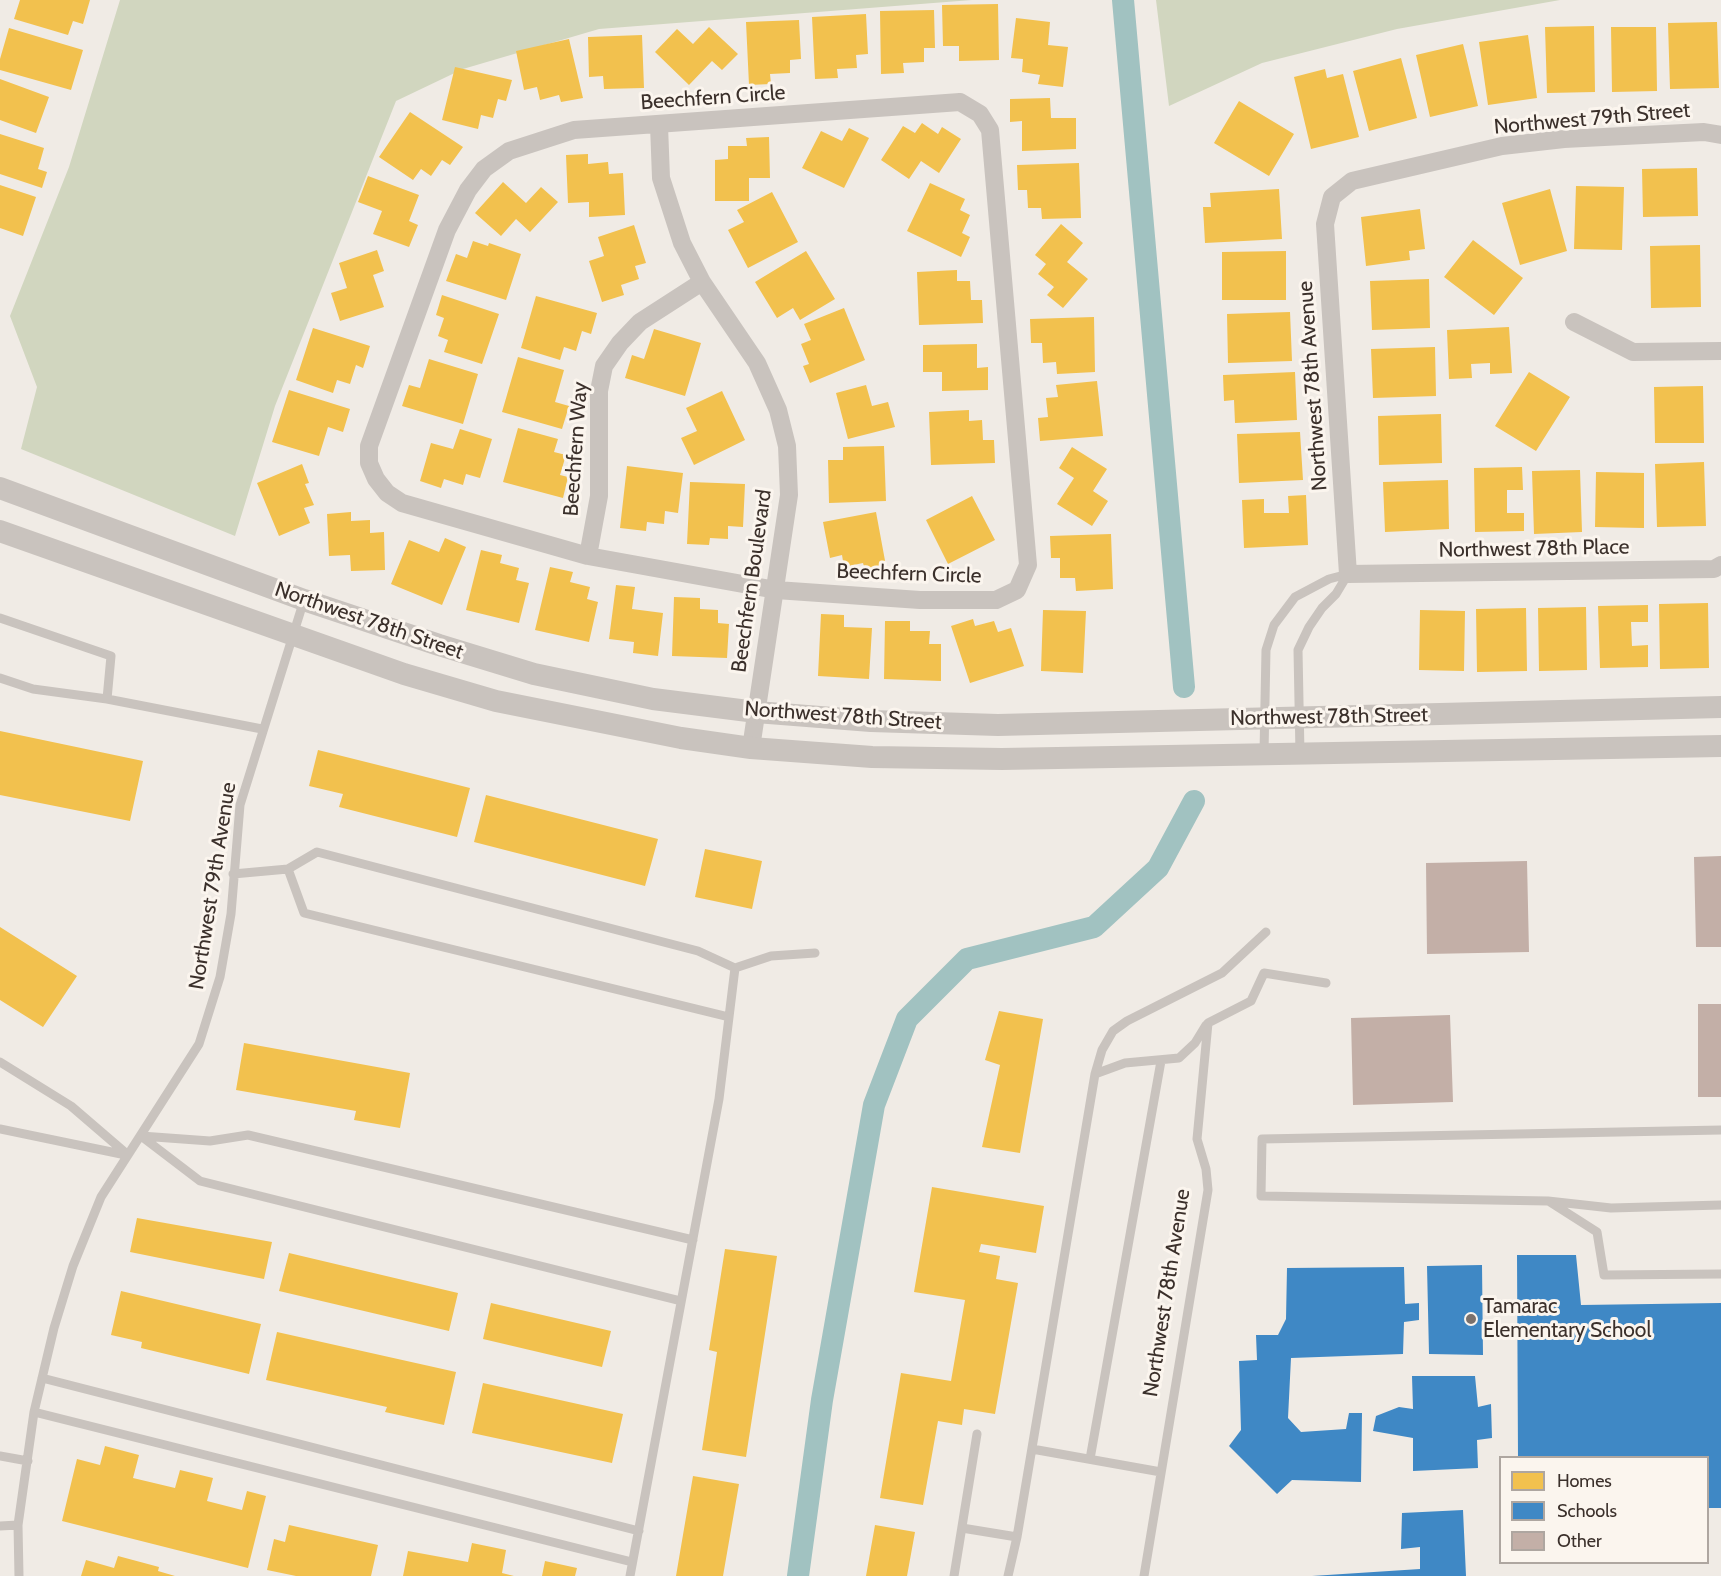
<!DOCTYPE html>
<style>
body{margin:0}
#map{position:relative;width:1721px;height:1576px;overflow:hidden;background:#f0ebe5;font-family:Cabin,sans-serif}
canvas{display:block}
.legend{position:absolute;left:1499px;top:1456px;width:210px;height:108px;box-sizing:border-box;background:#fbf5ee;border:2px solid #aea6a0;margin:0;padding:8px 10px;list-style:none;font-size:18px;color:#3b302b}
.legend li{display:flex;align-items:center;gap:12px;height:30px}
.legend b{width:30px;border:2px solid #aea6a0}
</style>
<div id="map">
<canvas width="1721" height="1576"></canvas>
<ul class="legend">
<li><b style="height:16px;background:#f2c14e"></b>Homes</li>
<li><b style="height:16px;background:#3f88c5"></b>Schools</li>
<li><b style="height:16px;background:#c3afa7"></b>Other</li>
</ul>
</div>
<script>
const g = document.querySelector('canvas').getContext('2d');
g.lineJoin = 'round';
function fill(path, color) { g.fillStyle = color; g.fill(path, 'evenodd'); }
const shape = rows => new Path2D(rows.map(r => 'M' + r).join(''));
function trace(path, color, width, dash) { g.strokeStyle = color; g.lineWidth = width; g.lineCap = dash ? 'butt' : 'round'; g.setLineDash(dash || []); g.stroke(path); }
function write(font, color, halo, rows, align = 'center') {
  g.font = font + ' Cabin,sans-serif'; g.lineWidth = 6; g.setLineDash([]); g.textBaseline = 'middle'; g.strokeStyle = halo; g.fillStyle = color; for (const [text, x, y, turn = 0] of rows) {
    g.save(); g.translate(x, y); g.rotate((+turn || 0) * Math.PI / 180); g.textAlign = isNaN(turn) ? turn : align; if (halo) g.strokeText(text, 0, 0); g.fillText(text, 0, 0); g.restore();
  }
}
const green = shape([
 [120,0,972,0,599,29,463,69,396,101,275,406,235,536,21,449,37,387,10,316,69,167],
 [1156,0,1560,0,1397,29,1262,63,1169,106]
]);
const homes = shape([
 [20,0,90,0,83,24,73,21,68,35,14,19],
 [998,4,999,60,959,61,959,46,943,46,942,5],
 [934,10,935,48,924,48,924,62,903,63,904,73,881,74,880,11],
 [866,14,868,54,856,55,857,68,837,69,838,78,815,79,812,17],
 [1016,18,1050,22,1048,45,1068,47,1063,87,1038,84,1040,75,1022,72,1023,59,1011,58],
 [799,20,801,59,790,60,790,73,770,74,771,84,749,85,746,22],
 [1717,22,1719,88,1670,89,1668,23],
 [1594,26,1595,92,1547,93,1545,27],
 [709,27,738,54,722,70,712,61,689,85,655,52,677,29,693,44],
 [1611,27,1656,27,1657,91,1612,92],
 [9,28,83,50,71,90,0,70,0,59],
 [642,35,644,88,604,89,603,76,589,77,588,37],
 [1528,35,1537,98,1488,105,1479,42],
 [569,39,583,98,561,102,559,95,540,100,537,87,524,90,516,51],
 [1463,44,1478,106,1430,117,1416,55],
 [1401,58,1417,118,1369,131,1353,71],
 [455,67,512,80,506,101,498,99,493,118,481,115,478,129,442,120],
 [1325,69,1327,78,1343,74,1359,137,1311,149,1294,77],
 [0,79,49,97,36,133,0,120],
 [1050,98,1051,118,1076,118,1076,149,1022,151,1022,121,1010,122,1010,99],
 [1239,101,1294,134,1269,176,1214,143],
 [410,112,463,147,450,165,442,160,431,176,421,169,413,180,379,157],
 [922,123,938,134,942,127,961,139,939,173,921,161,909,179,881,160,903,126,915,133],
 [849,128,869,138,844,188,802,168,821,131,842,141],
 [0,134,44,148,38,169,47,172,42,188,0,174],
 [769,137,770,178,749,178,749,201,715,201,715,160,728,159,728,146,747,146,746,138],
 [588,154,588,164,608,162,609,174,623,173,625,215,589,217,589,202,568,203,566,155],
 [1079,163,1081,218,1042,219,1041,208,1028,208,1027,190,1018,190,1017,165],
 [1697,168,1698,216,1643,217,1642,169],
 [368,176,419,195,409,221,418,225,409,247,373,234,382,211,358,202],
 [503,182,526,203,541,187,558,202,530,232,516,219,501,236,475,213],
 [930,183,965,199,960,210,970,215,962,233,970,237,961,257,907,231],
 [0,185,36,197,23,236,0,228],
 [1576,186,1624,187,1622,250,1574,249],
 [1279,189,1282,239,1205,243,1203,207,1211,207,1210,193],
 [1550,189,1567,251,1520,265,1502,203],
 [772,192,798,242,748,268,728,230,744,222,737,210],
 [1420,209,1425,249,1409,251,1410,260,1366,266,1361,217],
 [1061,224,1083,243,1067,262,1088,279,1063,308,1047,295,1054,287,1038,274,1046,264,1035,255],
 [634,225,646,263,635,266,639,279,621,285,624,295,602,302,589,261,604,256,598,237],
 [1473,240,1523,278,1494,315,1444,277],
 [473,241,488,246,489,243,521,254,506,300,446,281,456,254,467,258],
 [1700,245,1701,307,1651,308,1650,246],
 [377,250,384,271,373,275,384,307,340,321,331,293,347,288,339,263],
 [806,251,835,299,800,320,793,308,777,318,755,282],
 [1286,251,1286,300,1222,300,1222,252],
 [957,270,957,281,970,281,971,300,982,300,983,323,919,325,917,272],
 [1429,279,1430,328,1372,330,1370,281],
 [442,295,499,314,482,364,444,352,448,340,438,336,444,318,436,315],
 [536,296,597,313,591,334,582,331,576,351,564,347,560,360,521,348],
 [844,308,865,360,810,383,803,366,809,364,801,344,811,340,804,324],
 [1290,312,1292,361,1228,363,1227,314],
 [1094,317,1095,372,1057,374,1056,362,1043,363,1042,343,1031,343,1030,319],
 [1509,327,1512,373,1490,374,1490,363,1471,364,1472,378,1449,379,1447,330],
 [313,328,370,346,363,368,356,365,350,384,337,380,333,393,296,380],
 [654,329,701,343,685,396,625,378,632,355,644,359],
 [977,344,977,368,988,367,988,390,942,391,942,372,923,372,923,345],
 [1435,347,1436,396,1373,398,1371,349],
 [518,357,564,370,555,402,569,406,562,429,502,412],
 [429,359,478,374,463,424,402,406,409,385,420,388],
 [1295,372,1297,420,1235,423,1234,400,1224,401,1223,375],
 [1529,372,1570,397,1536,451,1495,426],
 [1097,381,1103,436,1040,441,1038,418,1048,417,1046,398,1058,397,1056,385],
 [866,385,872,406,888,402,895,427,848,439,836,393],
 [1703,386,1704,443,1655,443,1654,387],
 [289,390,350,409,343,432,328,427,319,456,272,442],
 [722,391,745,440,694,465,681,438,697,431,686,408],
 [969,410,969,421,982,420,983,440,994,440,995,463,931,465,929,412],
 [1441,414,1442,463,1379,465,1378,416],
 [518,428,558,439,554,452,566,455,560,475,568,477,563,498,503,482],
 [460,429,492,439,480,478,466,474,463,485,444,479,441,488,420,481,431,443,453,449],
 [1300,432,1303,480,1239,483,1237,434],
 [884,446,886,501,829,503,828,460,843,460,843,447],
 [1072,447,1107,469,1093,491,1108,501,1092,526,1057,504,1074,478,1059,468],
 [1704,462,1706,526,1657,527,1655,464],
 [302,464,309,483,305,484,314,505,304,508,310,523,279,536,257,483],
 [627,466,683,473,678,513,665,511,664,524,647,522,646,531,620,528],
 [1522,467,1523,490,1507,490,1507,513,1524,513,1524,531,1475,532,1474,468],
 [1580,470,1582,532,1534,534,1532,471],
 [1596,472,1644,473,1644,528,1595,527],
 [1448,480,1449,529,1385,532,1383,482],
 [690,482,745,484,743,527,728,526,728,539,710,538,709,545,687,544],
 [1306,495,1308,545,1244,548,1242,500,1264,499,1264,513,1289,513,1288,496],
 [972,496,995,540,948,564,926,520],
 [351,512,351,521,370,520,370,533,384,532,385,570,351,571,350,555,329,556,327,514],
 [876,512,886,566,865,570,863,563,844,567,842,555,830,558,823,522],
 [1111,534,1113,589,1076,591,1075,578,1060,578,1060,558,1051,558,1050,536],
 [445,538,466,547,442,605,391,584,409,540,439,552],
 [481,550,502,555,500,563,519,568,516,580,529,583,519,623,466,610],
 [550,567,573,572,570,582,590,587,587,599,598,602,589,642,535,630],
 [616,585,635,587,632,609,663,613,658,656,633,653,634,642,609,639],
 [674,597,700,598,700,609,718,610,718,623,729,624,727,658,672,656],
 [1708,603,1709,668,1660,669,1659,604],
 [1648,605,1648,622,1631,622,1632,646,1648,645,1648,667,1600,668,1598,606],
 [1586,607,1587,670,1539,671,1538,608],
 [1526,608,1527,671,1477,672,1476,609],
 [1043,610,1086,611,1083,673,1041,671],
 [1420,610,1465,611,1464,671,1419,670],
 [821,614,844,615,844,627,872,628,869,679,818,676],
 [973,619,975,626,994,621,998,632,1011,628,1024,666,970,683,951,626],
 [885,621,910,621,910,631,930,631,929,644,941,644,941,681,884,679],
 [0,731,143,761,130,821,0,795],
 [318,750,470,788,457,837,339,807,343,794,309,786],
 [486,795,658,839,645,886,474,842],
 [705,849,762,861,752,909,695,897],
 [0,927,77,976,43,1027,0,1000],
 [999,1011,1043,1019,1020,1153,982,1147,1000,1065,985,1060],
 [244,1043,410,1073,400,1128,354,1120,356,1111,236,1090],
 [932,1187,1044,1206,1036,1253,981,1244,979,1252,1000,1256,996,1279,1018,1283,995,1414,964,1409,962,1425,938,1421,923,1505,880,1498,901,1373,951,1381,965,1300,914,1292],
 [137,1218,272,1242,264,1279,130,1252],
 [725,1249,777,1256,746,1457,702,1450,717,1352,709,1350],
 [289,1253,458,1293,449,1331,279,1291],
 [121,1291,261,1324,249,1374,141,1348,142,1342,111,1335],
 [491,1303,611,1331,602,1367,483,1339],
 [277,1332,456,1372,444,1425,385,1412,387,1407,266,1380],
 [483,1383,623,1414,612,1463,472,1433],
 [105,1446,139,1455,133,1478,175,1488,180,1470,213,1478,207,1501,242,1510,247,1491,266,1496,248,1568,62,1521,77,1459,100,1465],
 [693,1476,739,1484,723,1576,676,1576],
 [289,1525,378,1545,371,1576,296,1576,267,1570,274,1539,285,1542],
 [875,1525,915,1532,907,1576,866,1576],
 [472,1543,506,1550,502,1573,514,1576,403,1576,408,1551,468,1562],
 [118,1556,159,1567,158,1571,175,1576,81,1576,86,1560,114,1568],
 [545,1561,577,1568,575,1576,542,1576]
]);
const schools = shape([
 [1517,1255,1576,1255,1581,1305,1721,1303,1721,1508,1708,1508,1708,1458,1518,1458],
 [1482,1265,1483,1355,1429,1354,1427,1266],
 [1404,1267,1405,1304,1419,1303,1419,1320,1404,1322,1403,1354,1291,1358,1288,1418,1301,1432,1346,1429,1349,1413,1362,1413,1361,1482,1292,1480,1277,1494,1229,1446,1241,1430,1239,1361,1257,1360,1256,1335,1278,1335,1286,1319,1287,1268],
 [1412,1376,1475,1376,1478,1407,1491,1404,1492,1438,1477,1440,1478,1468,1413,1471,1413,1438,1373,1431,1376,1416,1399,1407,1413,1409],
 [1463,1510,1466,1576,1312,1576,1420,1569,1420,1547,1401,1549,1402,1513]
]);
const canal = shape([
 [1123,0,1184,687],
 [798,1576,822,1400,874,1105,907,1019,967,959,1094,927,1158,868,1194,801]
]);
const building = shape([
 [1721,856,1721,947,1696,947,1694,857],
 [1527,861,1529,952,1427,954,1426,863],
 [1698,1004,1721,1004,1721,1097,1698,1097],
 [1450,1015,1453,1102,1353,1105,1351,1018]
]);
const service = shape([
 [0,618,111,656,107,699],
 [0,678,33,689,107,699,262,729],
 [1264,753,1266,650,1274,625,1295,597,1329,579,1348,574],
 [1300,754,1298,650,1309,627,1322,608,1336,594,1348,574],
 [288,869,304,913,729,1017],
 [233,874,288,869,317,852,698,951,735,968],
 [0,1062,71,1106,128,1155],
 [1095,1074,1125,1063,1179,1058,1195,1043,1206,1025],
 [0,1129,126,1155],
 [1721,1130,1262,1139,1261,1196,1548,1201,1611,1208,1721,1205],
 [141,1136,200,1181,681,1301],
 [141,1136,210,1141,248,1135,693,1240],
 [1550,1202,1597,1232,1604,1275,1721,1274],
 [42,1378,639,1531],
 [34,1412,632,1562],
 [1032,1449,1161,1472],
 [0,1456,28,1461],
 [1090,1459,1161,1061],
 [0,1526,18,1525],
 [962,1528,1017,1537],
 [19,1576,18,1525,34,1412,54,1328,73,1266,101,1197,199,1044,220,977,231,914,240,805,304,600],
 [630,1576,719,1099,735,968,771,956,815,953],
 [954,1576,977,1434],
 [1008,1576,1017,1537,1095,1074,1102,1050,1113,1031,1127,1021,1222,973,1266,932],
 [1144,1576,1208,1190,1206,1169,1197,1139,1208,1023,1251,1001,1264,973,1326,983]
]);
const minor = shape([
 [960,102,980,114,990,130,1028,565,1017,590,996,600,920,600,776,590,588,556,402,503,387,493,376,479,369,463,369,446,447,230,468,190,484,169,509,151,574,130,960,102],
 [659,125,661,178,682,243,702,282,757,363,778,410,787,446,789,495,751,748],
 [1721,135,1704,132,1564,139,1502,146,1352,181,1332,197,1325,224,1348,574,1714,569,1721,565],
 [1574,322,1633,352,1721,351],
 [588,556,599,496,599,391,604,366,620,343,640,322,702,282]
]);
const tertiary = shape([
 [0,488,304,600,439,645,534,674,653,699,756,712,871,721,998,725,1721,707],
 [0,531,404,674,496,701,681,738,751,748,872,757,1002,759,1721,746]
]);
const markers = [
 [1471,1319,6,"#7a716c"]
];
const streetNames = [
 ["Beechfern Circle",713,98,-4],
 ["Northwest 79th Street",1592,119,-5],
 ["Northwest 78th Avenue",1313,386,-94],
 ["Beechfern Way",576,449,-86],
 ["Northwest 78th Place",1534,549,-1],
 ["Beechfern Circle",909,574,2],
 ["Beechfern Boulevard",752,581,-82],
 ["Northwest 78th Street",369,621,19],
 ["Northwest 78th Street",843,716,4],
 ["Northwest 78th Street",1329,717,-1],
 ["Northwest 79th Avenue",213,886,-81],
 ["Northwest 78th Avenue",1167,1293,-81]
];
const poiNames = [
 ["Tamarac",1483,1307],
 ["Elementary School",1483,1331]
];
fill(green, '#d1d6bf');
fill(homes, '#f2c14e');
fill(schools, '#3f88c5');
trace(canal, '#a1c2c1', 22);
fill(building, '#c3afa7');
trace(service, '#c9c3be', 9);
trace(minor, '#c9c3be', 18);
trace(tertiary, '#c9c3be', 22);
for (const [x, y, r, color] of markers) { const dot = new Path2D(); dot.arc(x, y, r, 0, 2 * Math.PI); g.fillStyle = color; g.fill(dot); trace(dot, '#fbf5ee', 2); }
write('21px', '#3b302b', '#fbf5ee', streetNames);
write('21px', '#3b302b', '#fbf5ee', poiNames, 'left');
</script>
